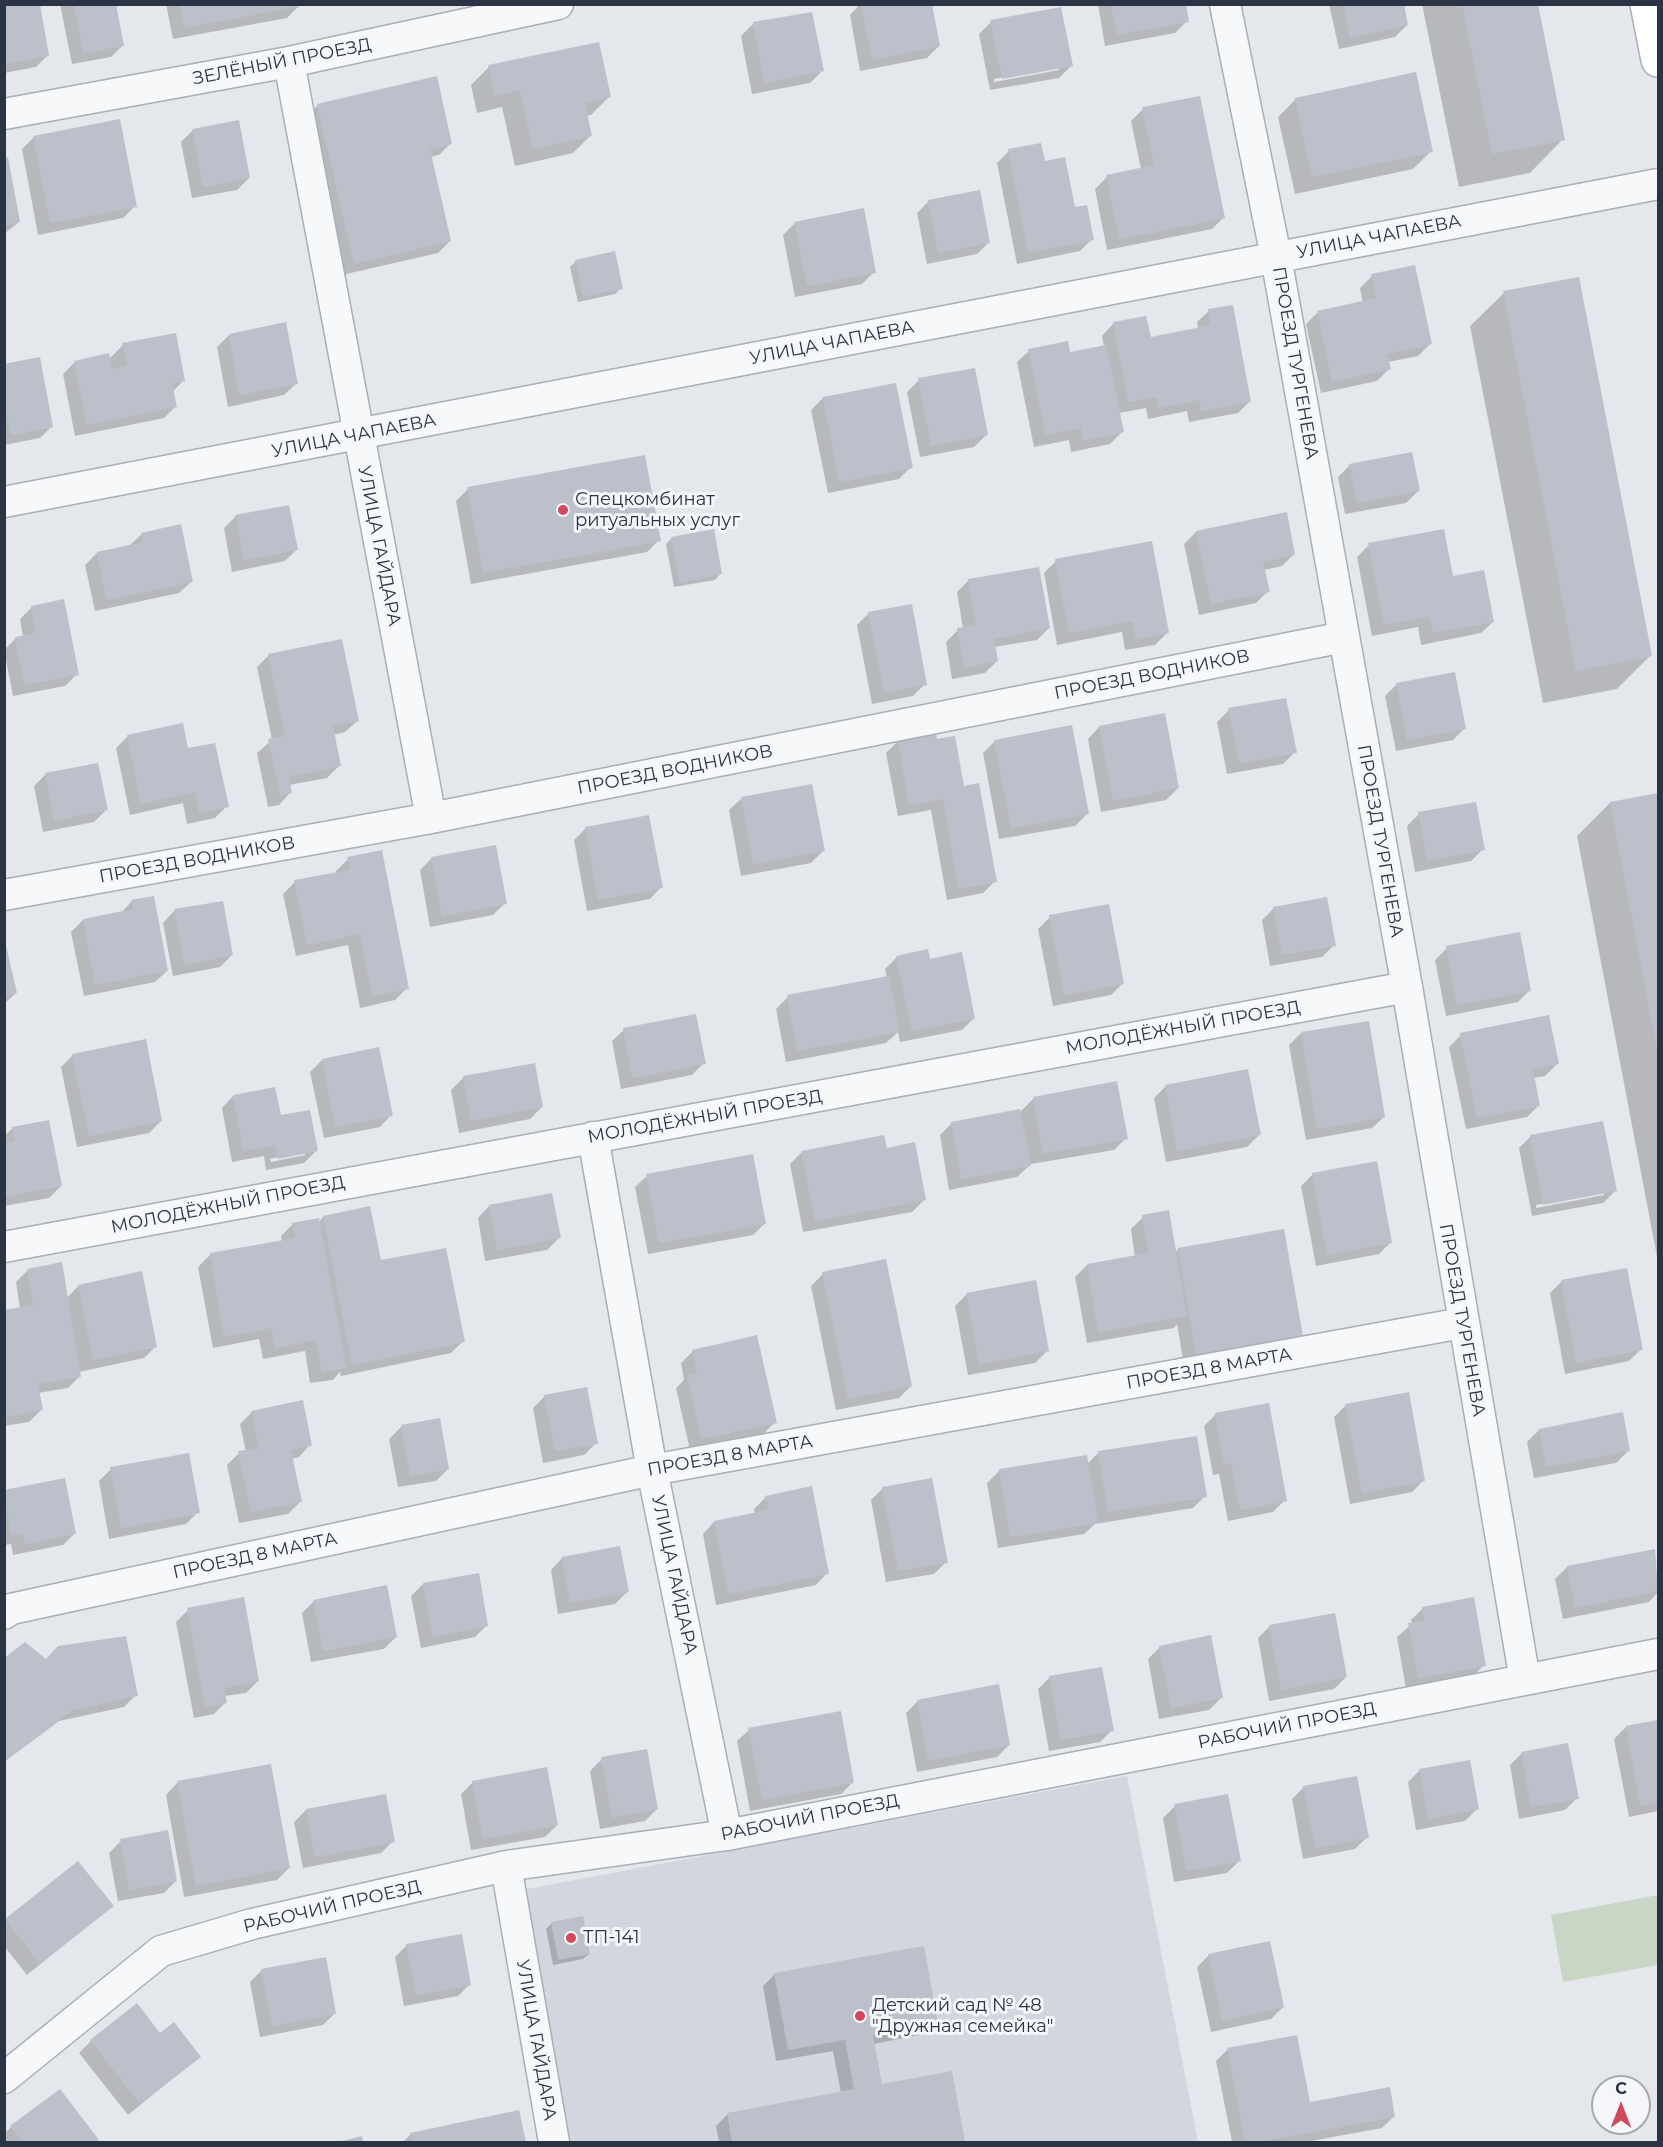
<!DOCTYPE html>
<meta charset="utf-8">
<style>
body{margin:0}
#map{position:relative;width:1663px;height:2147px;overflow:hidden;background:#e4e7ec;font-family:Montserrat,sans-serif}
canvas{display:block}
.frame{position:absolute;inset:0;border:6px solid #2b3445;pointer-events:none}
.north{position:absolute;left:1591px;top:2075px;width:60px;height:60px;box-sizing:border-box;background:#f4f6f9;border:2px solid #a4a8b1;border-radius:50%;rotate:0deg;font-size:16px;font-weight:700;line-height:24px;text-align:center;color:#2b3445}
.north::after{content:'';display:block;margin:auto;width:21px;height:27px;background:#d1495b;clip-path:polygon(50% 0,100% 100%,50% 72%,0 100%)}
</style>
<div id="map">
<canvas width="1663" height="2147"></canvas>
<div class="frame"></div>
<div class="north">С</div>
</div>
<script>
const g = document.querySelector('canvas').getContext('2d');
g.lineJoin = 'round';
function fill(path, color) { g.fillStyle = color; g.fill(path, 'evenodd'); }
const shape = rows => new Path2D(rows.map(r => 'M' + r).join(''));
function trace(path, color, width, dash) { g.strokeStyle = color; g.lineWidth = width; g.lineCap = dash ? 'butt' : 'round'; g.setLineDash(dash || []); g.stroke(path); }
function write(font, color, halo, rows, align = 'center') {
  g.font = font + ' Montserrat,sans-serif'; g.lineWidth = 6; g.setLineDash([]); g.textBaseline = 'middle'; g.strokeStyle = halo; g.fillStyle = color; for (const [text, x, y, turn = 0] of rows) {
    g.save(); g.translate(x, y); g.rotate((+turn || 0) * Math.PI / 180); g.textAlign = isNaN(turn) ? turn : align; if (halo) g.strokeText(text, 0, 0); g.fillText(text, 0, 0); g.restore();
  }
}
const built = shape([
 [1127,1776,1198,2142,571,2142,522,1890]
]);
const green = shape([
 [1658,1895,1658,1965,1563,1982,1551,1915]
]);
const shadow = shape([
 [4,4,48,55,36,67,4,73],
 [60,4,115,4,123,45,111,57,72,64],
 [166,4,299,4,299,6,287,18,173,39],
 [860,4,931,4,939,46,927,58,860,71,850,15],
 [1098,4,1184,4,1187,21,1175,33,1105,46],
 [1329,4,1402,4,1407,25,1395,37,1339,49],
 [1422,4,1536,4,1563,139,1530,173,1459,187],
 [991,22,1071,66,1059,78,990,90,979,34],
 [1059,67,1059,70,994,82,994,79],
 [753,24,822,71,810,83,752,94,741,36],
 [489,67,609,97,591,115,586,116,591,135,573,153,515,166,502,107,477,113,471,85],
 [1296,99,1431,151,1413,169,1295,194,1278,117],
 [318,105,451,143,439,155,430,157,450,241,438,253,342,275,306,117],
 [1143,109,1224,217,1212,229,1107,250,1095,189,1107,177,1141,169,1131,121],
 [193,130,249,178,237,190,192,198,181,142],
 [34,137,135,206,123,218,38,235,22,149],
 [1009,151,1043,163,1092,239,1080,251,1017,264,997,163],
 [4,160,19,222,4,234],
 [929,201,989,242,977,254,927,264,917,213],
 [795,223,874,272,862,284,795,297,783,235],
 [576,261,621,288,615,294,578,302,570,267],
 [1372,276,1430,344,1418,356,1388,362,1389,369,1377,381,1321,393,1306,324,1318,312,1363,303,1360,288],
 [1504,293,1650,656,1617,689,1543,703,1470,326],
 [1209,311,1250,401,1238,413,1189,422,1187,411,1148,419,1146,408,1119,413,1122,432,1110,444,1071,452,1069,440,1034,447,1017,362,1029,351,1069,353,1104,347,1102,336,1113,324,1149,339,1198,329,1197,322],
 [229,335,296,384,284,395,228,407,217,347],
 [123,345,184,380,172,392,176,406,164,418,75,436,63,374,75,362,109,359],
 [4,366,52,426,40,438,4,445],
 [919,380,986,435,974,447,920,457,907,392],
 [823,398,911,467,899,479,828,493,811,410],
 [1350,465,1418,491,1406,503,1345,514,1338,477],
 [468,489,659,540,647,552,471,584,456,501],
 [236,516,297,549,285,561,232,572,224,528],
 [1196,532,1294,554,1282,566,1264,570,1268,591,1256,603,1199,615,1184,544],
 [142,534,191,582,179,593,95,611,85,565,97,553,129,546],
 [672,538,720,574,715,580,674,587,666,544],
 [1369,545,1452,578,1493,622,1481,633,1421,645,1418,627,1372,636,1357,557],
 [1056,561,1167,633,1155,645,1125,650,1122,632,1057,645,1044,573],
 [969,580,1049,628,1037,640,994,647,997,661,985,673,952,679,946,642,958,630,963,629,957,592],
 [32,607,77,674,65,686,13,696,4,650,16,638,23,637,20,619],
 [869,613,925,684,913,696,872,704,857,625],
 [269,655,357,721,345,732,333,735,339,766,327,778,289,785,290,793,279,805,268,807,257,753,272,740,257,667],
 [1397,684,1465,728,1453,740,1396,751,1385,696],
 [1229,710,1295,752,1283,764,1227,774,1217,722],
 [1099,727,1178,788,1166,800,1101,812,1088,739],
 [128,736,187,750,227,806,215,818,187,824,183,803,130,815,116,748],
 [898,741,936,741,963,788,995,881,983,893,947,900,931,810,898,816,886,753],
 [995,741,1087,814,1075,826,999,839,983,753],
 [46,774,106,810,94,822,43,832,34,786],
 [1658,794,1658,1262,1577,836,1610,803],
 [741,799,823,851,811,863,741,876,729,810],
 [1419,814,1483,849,1471,861,1415,872,1407,826],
 [586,828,661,887,650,899,587,911,574,840],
 [432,858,505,903,493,915,430,927,420,870],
 [348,859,407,988,395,1000,360,1008,348,945,296,956,283,894,295,882,336,874,336,871],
 [132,901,167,971,155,982,84,996,71,932,83,920,120,914],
 [1274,908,1334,945,1322,957,1270,966,1262,920],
 [174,911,232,955,220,967,173,976,163,923],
 [1050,917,1123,983,1111,995,1053,1006,1038,929],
 [4,940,16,993,4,1004],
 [1447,948,1530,990,1518,1002,1446,1016,1435,960],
 [897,957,929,961,974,1018,962,1030,900,1042,898,1032,886,1043,786,1062,776,1009,788,997,887,978,885,969],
 [624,1030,704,1063,692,1075,621,1089,612,1041],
 [1301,1033,1384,1117,1372,1128,1306,1140,1289,1045],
 [1461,1035,1557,1064,1545,1076,1533,1078,1539,1105,1527,1117,1466,1129,1449,1047],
 [73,1055,161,1121,149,1133,77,1147,61,1067],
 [322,1060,391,1115,380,1127,324,1138,310,1072],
 [463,1078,542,1107,530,1119,459,1133,451,1090],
 [1116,1083,1126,1138,1114,1150,1031,1164,1017,1177,949,1190,940,1135,952,1123,1020,1112,1033,1099],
 [1166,1086,1259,1135,1247,1147,1166,1162,1154,1098],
 [233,1096,280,1117,316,1151,304,1163,266,1170,264,1156,232,1162,222,1108],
 [305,1152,305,1155,271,1162,270,1159],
 [13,1128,61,1186,49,1198,4,1206,4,1136],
 [1531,1136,1615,1191,1603,1203,1532,1216,1519,1148],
 [1604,1192,1604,1195,1536,1208,1536,1205],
 [885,1150,924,1200,912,1212,803,1232,790,1164,802,1152],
 [1313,1174,1391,1242,1379,1254,1316,1266,1301,1186],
 [647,1176,765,1223,753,1235,648,1254,635,1187],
 [489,1206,559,1238,547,1250,485,1261,478,1218],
 [323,1217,379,1262,463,1341,451,1353,341,1376,340,1372,333,1380,310,1383,305,1351,263,1359,259,1339,213,1348,198,1267,210,1255,282,1242,281,1236,293,1224,319,1222],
 [1143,1217,1175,1253,1178,1249,1302,1341,1185,1371,1177,1324,1174,1328,1087,1343,1075,1277,1087,1265,1135,1257,1131,1229],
 [28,1270,67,1298,78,1286,156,1346,144,1358,79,1372,80,1376,68,1388,38,1393,41,1410,29,1422,4,1426,4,1311,20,1308,16,1282],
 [823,1274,911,1386,899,1398,836,1410,811,1286],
 [1562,1281,1641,1349,1629,1361,1565,1374,1550,1293],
 [967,1294,1047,1351,1035,1363,968,1375,955,1306],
 [693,1351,775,1422,763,1434,690,1450,676,1388,684,1380,681,1363],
 [545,1396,596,1443,584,1455,543,1463,533,1408],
 [1346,1405,1424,1480,1412,1492,1350,1504,1334,1417],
 [252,1412,310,1445,299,1457,291,1459,300,1502,288,1514,239,1523,227,1465,239,1453,246,1452,240,1424],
 [1216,1414,1285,1500,1273,1512,1228,1521,1219,1474,1213,1475,1204,1426],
 [401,1427,448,1469,436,1481,398,1487,389,1439],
 [1539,1430,1628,1451,1616,1463,1534,1478,1527,1442],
 [1098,1453,1205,1496,1193,1508,1095,1524,1084,1534,998,1548,987,1483,999,1471,1085,1456,1087,1464],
 [111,1469,198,1512,186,1524,109,1539,99,1481],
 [883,1488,946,1562,934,1574,886,1582,871,1500],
 [4,1492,75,1533,63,1545,13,1555,11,1544,4,1545],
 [766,1497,827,1573,816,1585,716,1605,703,1534,714,1522,755,1514,754,1509],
 [1653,1551,1658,1592,1649,1602,1563,1619,1555,1579,1567,1567],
 [562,1558,627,1592,615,1604,558,1614,551,1570],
 [423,1584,487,1625,475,1637,421,1648,411,1596],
 [314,1601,396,1637,384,1649,311,1662,302,1613],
 [1423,1608,1484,1665,1472,1677,1406,1689,1397,1637,1412,1624,1411,1620],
 [188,1610,258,1681,246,1693,225,1696,226,1702,214,1714,194,1718,176,1622],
 [1270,1626,1346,1677,1334,1689,1269,1701,1258,1638],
 [1160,1647,1221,1698,1209,1710,1159,1719,1148,1659],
 [4,1660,46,1660,136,1695,124,1707,59,1721,4,1762],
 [1050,1677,1112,1730,1100,1742,1049,1751,1038,1689],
 [918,1701,1009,1745,997,1757,917,1772,906,1713],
 [1658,1721,1658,1811,1629,1817,1614,1739,1626,1727],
 [749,1730,853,1782,841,1794,750,1811,737,1741],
 [1522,1753,1577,1798,1565,1810,1519,1819,1510,1765],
 [602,1759,657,1809,645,1821,600,1829,590,1771],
 [1420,1770,1477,1809,1465,1821,1416,1830,1408,1782],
 [473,1782,557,1825,545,1837,471,1850,461,1794],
 [177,1783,289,1868,277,1880,184,1897,166,1795],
 [1304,1787,1367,1837,1355,1849,1303,1859,1292,1799],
 [1175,1806,1239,1861,1227,1873,1174,1882,1163,1818],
 [306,1810,393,1841,381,1853,303,1868,294,1822],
 [121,1841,176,1881,164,1893,118,1901,109,1853],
 [78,1864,112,1906,27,1975,4,1946,4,1921],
 [552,1923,589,1954,583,1959,553,1965,546,1929],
 [407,1945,470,1984,458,1996,404,2006,395,1957],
 [1209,1955,1283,2007,1271,2019,1211,2032,1197,1967],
 [262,1970,335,2013,323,2025,260,2037,250,1982],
 [775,1974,936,2022,924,2034,873,2044,880,2086,951,2073,963,2142,719,2142,716,2126,728,2114,841,2093,833,2051,776,2061,763,1986],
 [160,2035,199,2057,128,2115,79,2053,91,2041],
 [1228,2049,1309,2104,1394,2116,1382,2128,1306,2142,1232,2142,1216,2061],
 [517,2112,524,2142,403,2142,411,2134],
 [11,2127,97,2140,95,2142,4,2142,4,2134]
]);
const building = shape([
 [4,4,40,4,49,56,4,64],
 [74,4,116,4,124,46,83,53],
 [180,4,300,4,300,6,184,28],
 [861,4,932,4,940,46,872,60],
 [1111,4,1186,4,1189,22,1117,35],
 [1343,4,1404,4,1408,25,1350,38],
 [1462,4,1538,4,1565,140,1492,154],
 [1061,7,1073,66,1002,79,990,20],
 [812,12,824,71,764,83,753,22],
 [599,42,611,97,585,103,592,136,533,149,520,90,495,96,488,65],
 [1416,72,1433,152,1312,177,1295,98],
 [437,76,452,144,430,149,451,241,354,264,317,104],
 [1200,96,1225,218,1119,239,1106,175,1154,165,1142,107],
 [120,119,137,207,50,223,33,136],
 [239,120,250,178,203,187,192,129],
 [1041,143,1045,161,1065,157,1075,207,1087,205,1094,240,1028,253,1008,149],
 [8,157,20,222,4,225,4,158],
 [980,190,990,243,938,253,928,200],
 [864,208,876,273,807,286,794,222],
 [615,251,623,289,583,297,575,260],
 [1415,265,1432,344,1387,354,1391,369,1332,382,1317,311,1376,298,1371,274],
 [1579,277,1652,656,1576,671,1503,291],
 [1233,305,1251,402,1201,411,1199,400,1159,408,1157,397,1128,402,1113,322,1146,316,1151,337,1211,325,1208,309],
 [286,322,298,384,239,395,229,334],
 [176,333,185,381,172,383,177,407,87,425,74,361,109,353,112,369,127,366,122,343],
 [1068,341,1070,352,1106,345,1124,432,1083,441,1081,428,1046,435,1028,349],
 [40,357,53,427,11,435,4,402,4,364],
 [975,368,988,435,931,446,918,378],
 [896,383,913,468,839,482,823,397],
 [1412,452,1420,491,1357,503,1349,464],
 [645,455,661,541,483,573,467,487],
 [289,505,298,550,244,560,235,515],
 [1287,512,1295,555,1263,562,1270,592,1211,604,1196,531],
 [181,524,193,582,106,600,97,552,143,542,141,533],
 [714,529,722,574,679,583,671,537],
 [1444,529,1453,576,1484,570,1494,622,1433,633,1430,616,1384,625,1368,543],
 [1152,541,1169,633,1136,639,1133,621,1069,633,1055,559],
 [1039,567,1050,628,994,639,998,661,964,668,957,628,976,625,968,579],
 [64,599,79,675,24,685,15,637,36,633,31,606],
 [912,604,927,685,884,693,868,612],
 [342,639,359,721,333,726,341,766,289,777,292,793,280,796,268,739,285,736,268,654],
 [1455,672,1466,729,1407,740,1396,683],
 [1286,698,1297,753,1239,763,1228,708],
 [1165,713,1179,788,1113,801,1099,726],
 [183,723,188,748,215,743,229,807,199,813,195,792,141,804,127,735],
 [1072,725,1089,814,1011,828,994,740],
 [936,733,937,739,955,736,964,786,979,783,997,882,958,889,943,799,909,805,898,740],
 [98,763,108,810,54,821,45,773],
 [812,784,825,851,753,864,741,797],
 [1658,793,1658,1050,1657,1050,1610,802],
 [1476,802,1485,850,1427,861,1418,812],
 [649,815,663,888,598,900,585,827],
 [496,845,507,904,442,916,431,857],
 [382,850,409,989,372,996,360,934,307,945,294,880,350,870,347,857],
 [154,896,168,971,95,985,83,919,133,909,131,900],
 [1327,897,1336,946,1282,955,1273,907],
 [223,901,233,955,184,965,174,909],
 [1109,904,1124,984,1064,995,1049,915],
 [1520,932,1531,991,1457,1005,1446,946],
 [4,937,17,993,4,996],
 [928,949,930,959,962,952,975,1019,912,1031,896,956],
 [889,976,900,1032,797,1051,787,995],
 [696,1014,706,1064,632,1078,623,1028],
 [1549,1015,1559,1064,1533,1069,1540,1106,1477,1118,1460,1033],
 [1369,1021,1385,1117,1317,1129,1301,1032],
 [146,1039,162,1121,89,1136,72,1054],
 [379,1047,393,1116,335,1127,322,1059],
 [535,1063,543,1107,471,1121,463,1076],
 [1248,1069,1261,1135,1177,1151,1165,1085],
 [1117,1081,1128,1139,1043,1154,1033,1097],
 [275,1087,281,1115,310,1110,318,1151,278,1159,275,1145,243,1151,233,1095],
 [1020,1109,1031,1166,961,1179,951,1122],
 [49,1120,62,1186,4,1197,4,1143,15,1141,12,1127],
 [1603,1121,1617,1191,1543,1205,1530,1135],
 [884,1135,887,1148,915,1142,926,1200,815,1221,801,1151],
 [753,1154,766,1224,659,1243,646,1174],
 [1377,1161,1392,1243,1327,1255,1312,1173],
 [552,1193,561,1238,497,1250,489,1205],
 [370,1206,381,1260,446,1248,465,1342,352,1365,323,1216],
 [1169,1210,1187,1316,1098,1332,1087,1264,1148,1253,1142,1215],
 [319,1218,346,1368,322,1372,316,1340,275,1348,271,1328,224,1337,210,1253,295,1238,292,1223],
 [1284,1229,1304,1342,1197,1360,1178,1248],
 [886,1259,912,1386,848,1399,822,1272],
 [62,1262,81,1377,38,1384,43,1410,4,1417,4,1310,33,1305,27,1269],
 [1627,1268,1643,1350,1576,1363,1561,1280],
 [142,1271,157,1347,93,1360,78,1285],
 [1036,1280,1049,1351,979,1364,966,1293],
 [757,1335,777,1423,701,1439,687,1375,697,1373,692,1350],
 [587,1387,598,1444,555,1451,544,1395],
 [1409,1392,1425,1481,1362,1493,1345,1404],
 [303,1400,312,1446,291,1450,302,1502,251,1512,238,1451,259,1448,251,1411],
 [1269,1403,1287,1501,1240,1510,1231,1463,1224,1464,1215,1413],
 [1623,1412,1630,1451,1546,1467,1539,1429],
 [440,1418,449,1469,410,1476,401,1425],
 [1197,1436,1207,1497,1108,1512,1098,1451],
 [189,1453,200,1513,121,1528,110,1467],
 [1087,1455,1098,1523,1010,1537,999,1469],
 [65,1478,76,1534,25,1544,23,1533,11,1535,4,1490],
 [932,1478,948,1563,898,1571,882,1487],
 [812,1486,829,1574,728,1594,714,1521,768,1510,765,1496],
 [620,1546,629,1592,570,1603,562,1557],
 [1655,1549,1658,1591,1575,1608,1567,1566],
 [479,1573,488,1626,433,1637,423,1583],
 [387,1585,397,1637,323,1651,313,1600],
 [244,1597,259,1681,224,1688,227,1703,205,1707,187,1608],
 [1474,1597,1486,1666,1418,1678,1408,1623,1424,1621,1422,1607],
 [1335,1613,1347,1677,1281,1690,1269,1625],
 [1211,1635,1223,1698,1171,1708,1159,1646],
 [126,1636,138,1696,73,1710,8,1758,4,1753,4,1658,25,1642,46,1659,58,1646],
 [1102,1667,1114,1731,1061,1740,1049,1676],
 [999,1684,1010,1745,928,1761,917,1700],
 [841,1711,854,1783,762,1800,748,1728],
 [1658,1720,1658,1802,1640,1806,1626,1726],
 [1568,1743,1579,1799,1531,1807,1521,1752],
 [647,1749,658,1809,612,1818,601,1757],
 [1470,1760,1479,1809,1428,1819,1419,1769],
 [271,1764,290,1868,196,1886,177,1781],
 [547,1767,558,1825,483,1839,472,1781],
 [1357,1776,1369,1838,1315,1848,1303,1786],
 [386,1794,395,1842,315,1857,306,1809],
 [1228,1794,1241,1861,1186,1871,1174,1804],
 [168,1830,177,1881,129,1890,120,1839],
 [78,1861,114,1906,40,1964,5,1919],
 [583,1916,590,1954,558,1960,551,1922],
 [462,1934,471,1985,416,1995,406,1944],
 [1270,1941,1284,2007,1222,2021,1208,1954],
 [924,1946,938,2023,873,2035,882,2084,952,2071,965,2142,732,2142,727,2113,854,2089,845,2040,788,2050,774,1973],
 [326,1957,336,2014,272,2026,261,1969],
 [137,2003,160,2033,174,2022,201,2057,140,2104,90,2040],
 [1297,2035,1310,2102,1390,2087,1395,2117,1259,2142,1245,2142,1227,2048],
 [60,2089,99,2140,96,2142,23,2142,10,2126],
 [519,2110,526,2142,412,2142,410,2133],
 [362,2136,363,2142,338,2142]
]);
const street = shape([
 [1225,4,1276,257,1407,987,1525,1680],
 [289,62,431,818],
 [4,114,289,62,558,4],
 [4,502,1658,184],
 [4,895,431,818,1344,637],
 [593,1137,652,1470,727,1835],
 [4,1247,1407,987],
 [4,1614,11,1609,652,1470,1462,1323],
 [506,1866,554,2142],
 [4,2078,161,1951,252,1924,506,1866,727,1835,1658,1654]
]);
const secondary = shape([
 [1647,4,1658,60]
]);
const markers = [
 [563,510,6,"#d1495b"],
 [571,1938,6,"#d1495b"],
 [860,2016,6,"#d1495b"]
];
const streetNames = [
 ["ЗЕЛЁНЫЙ ПРОЕЗД",282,62,-11],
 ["УЛИЦА ЧАПАЕВА",1379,237,-11],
 ["УЛИЦА ЧАПАЕВА",832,343,-11],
 ["ПРОЕЗД ТУРГЕНЕВА",1295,363,80],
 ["УЛИЦА ЧАПАЕВА",354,436,-11],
 ["УЛИЦА ГАЙДАРА",379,546,79],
 ["ПРОЕЗД ВОДНИКОВ",1152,675,-11],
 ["ПРОЕЗД ВОДНИКОВ",675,770,-11],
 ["ПРОЕЗД ТУРГЕНЕВА",1380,841,80],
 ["ПРОЕЗД ВОДНИКОВ",197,860,-10],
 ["МОЛОДЁЖНЫЙ ПРОЕЗД",1183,1028,-10],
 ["МОЛОДЁЖНЫЙ ПРОЕЗД",705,1117,-10],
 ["МОЛОДЁЖНЫЙ ПРОЕЗД",228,1205,-11],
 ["ПРОЕЗД ТУРГЕНЕВА",1462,1320,80],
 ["ПРОЕЗД 8 МАРТА",1209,1369,-10],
 ["ПРОЕЗД 8 МАРТА",730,1456,-10],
 ["ПРОЕЗД 8 МАРТА",255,1556,-12],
 ["УЛИЦА ГАЙДАРА",674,1575,78],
 ["РАБОЧИЙ ПРОЕЗД",1287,1726,-11],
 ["РАБОЧИЙ ПРОЕЗД",810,1818,-11],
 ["РАБОЧИЙ ПРОЕЗД",332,1907,-13],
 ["УЛИЦА ГАЙДАРА",536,2040,80]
];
const poiNames = [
 ["Спецкомбинат",575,500],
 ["ритуальных услуг",575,521],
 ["ТП-141",583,1938],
 ["Детский сад № 48",872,2006],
 ["\"Дружная семейка\"",872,2027]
];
fill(built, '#d2d6de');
fill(green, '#c9d6c5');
fill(shadow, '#0003');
fill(building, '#bbc0ca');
trace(street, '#a9aeb7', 33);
trace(secondary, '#a9aeb7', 36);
trace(street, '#f7f8fa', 30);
trace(secondary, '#fff', 33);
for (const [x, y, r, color] of markers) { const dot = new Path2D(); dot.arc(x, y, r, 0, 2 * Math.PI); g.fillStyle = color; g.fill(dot); trace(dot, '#f4f6f9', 2); }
write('18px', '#2b3445', '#f4f6f9', streetNames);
write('18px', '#2b3445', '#f4f6f9', poiNames, 'left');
</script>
